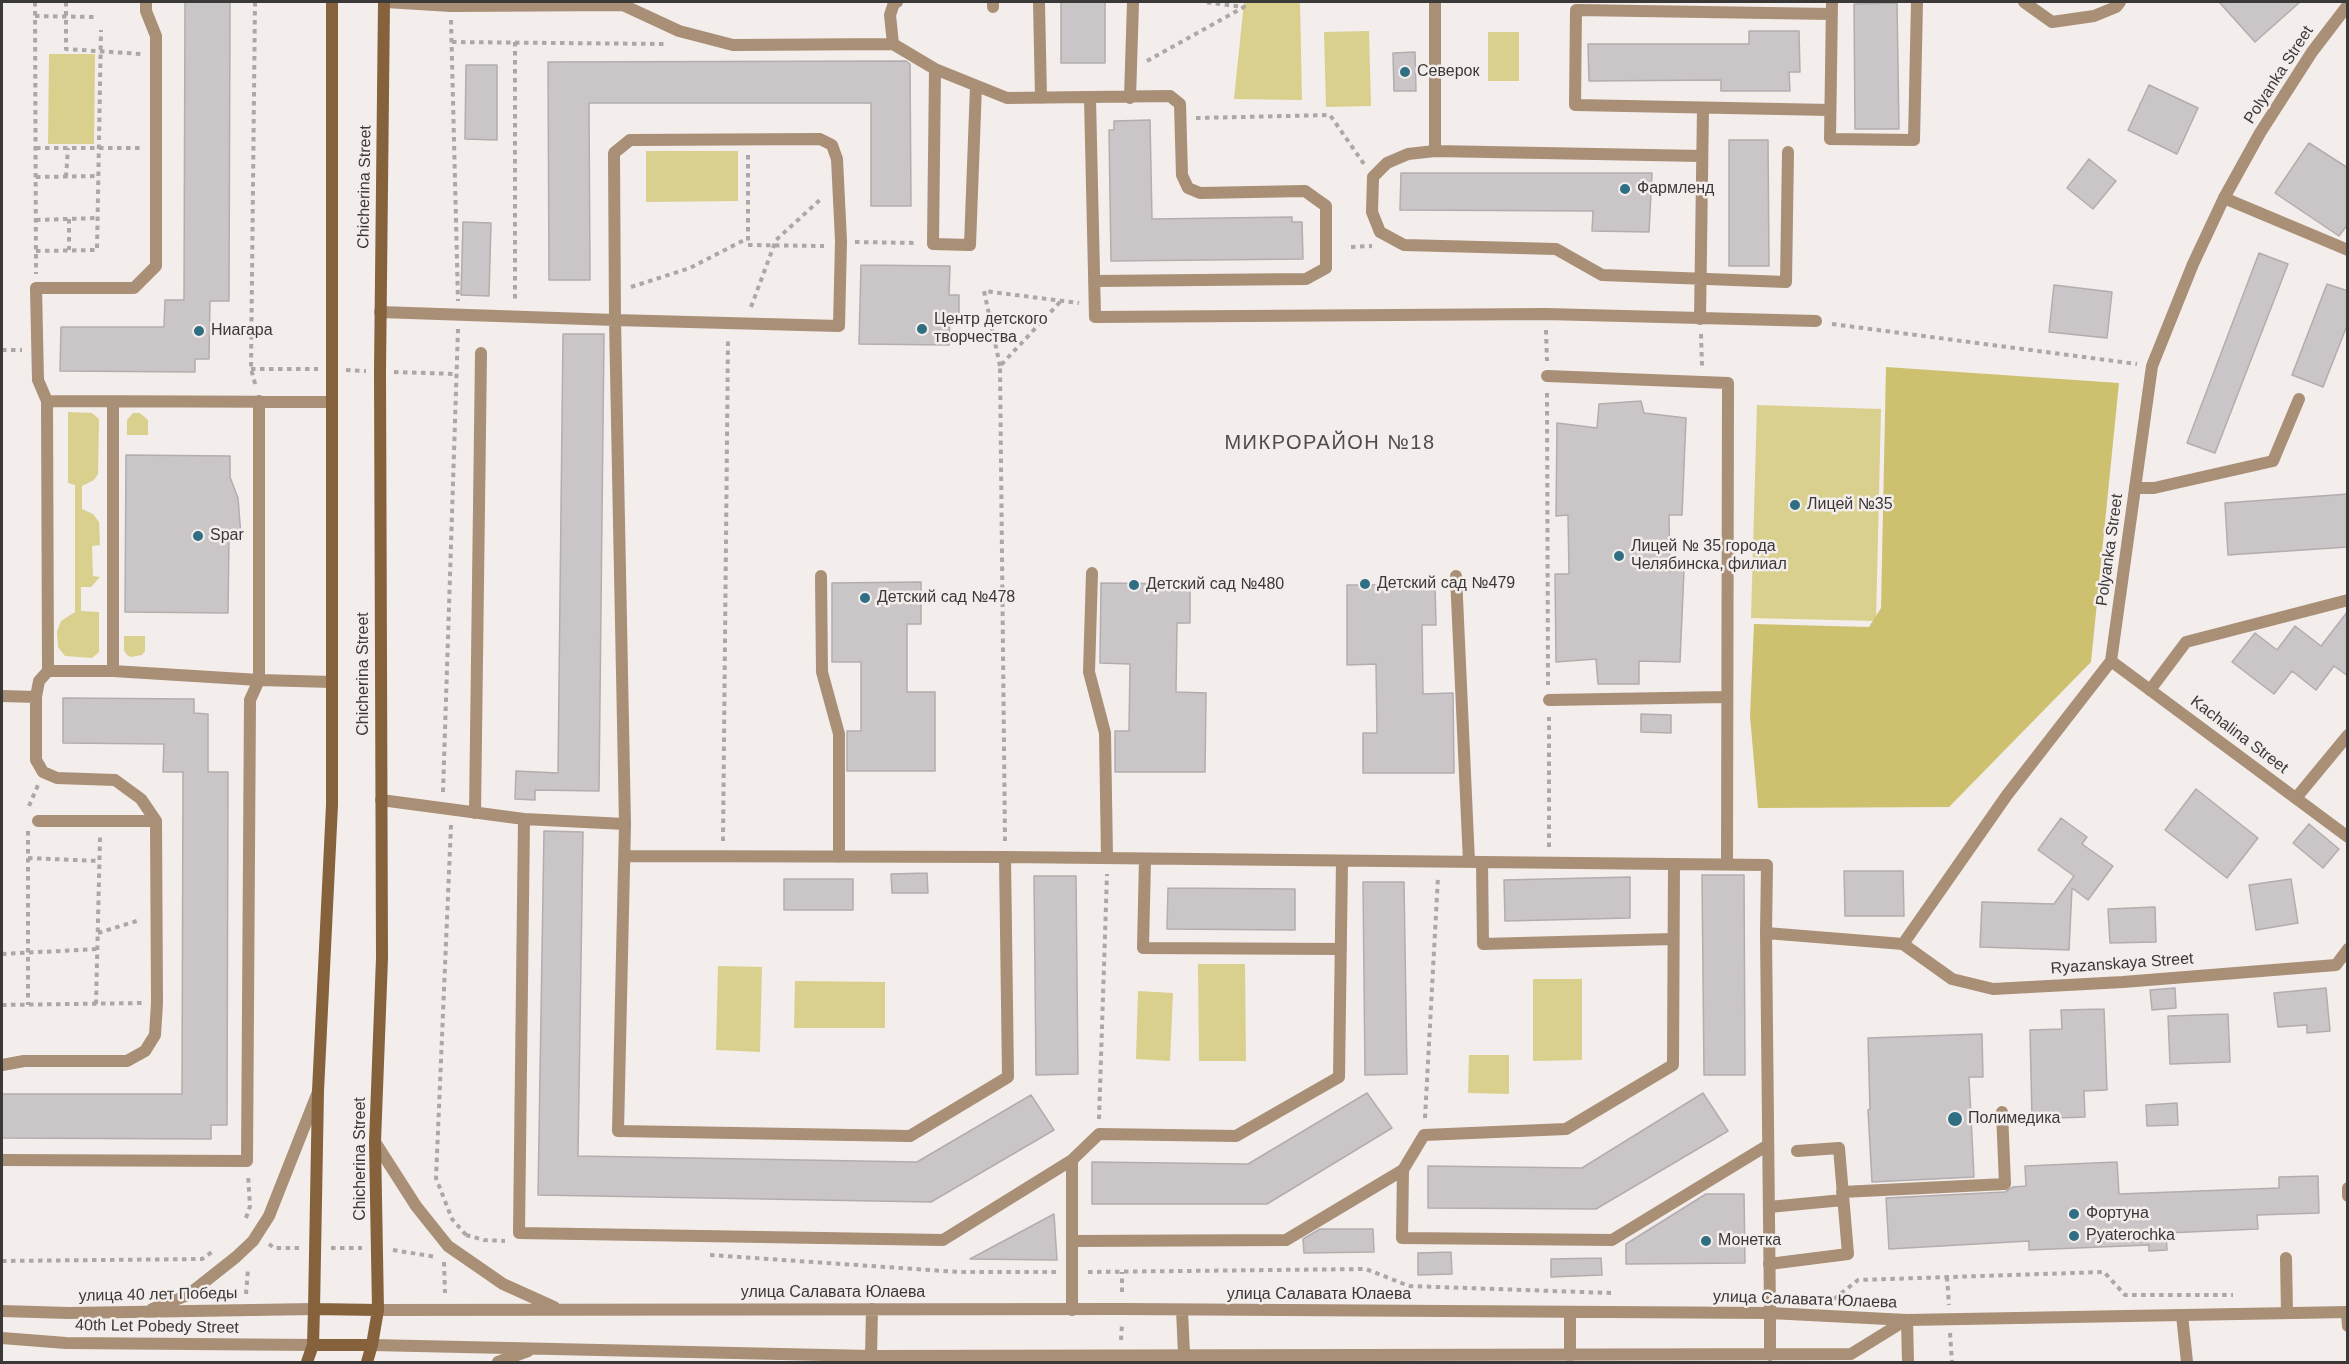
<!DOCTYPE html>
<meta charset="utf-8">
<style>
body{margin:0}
#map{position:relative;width:2349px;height:1364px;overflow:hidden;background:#f3edeb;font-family:Helvetica,sans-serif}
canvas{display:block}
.frame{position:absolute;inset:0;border:3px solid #3b3938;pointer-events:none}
</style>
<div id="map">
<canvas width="2349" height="1364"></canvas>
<div class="frame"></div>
</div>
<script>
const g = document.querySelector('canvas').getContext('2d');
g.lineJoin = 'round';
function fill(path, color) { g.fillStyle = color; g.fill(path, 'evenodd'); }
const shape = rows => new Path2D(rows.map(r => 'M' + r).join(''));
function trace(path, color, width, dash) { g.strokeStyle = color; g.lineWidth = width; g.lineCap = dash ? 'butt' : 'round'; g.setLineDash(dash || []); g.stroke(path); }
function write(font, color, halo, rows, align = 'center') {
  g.font = font + ' Helvetica,sans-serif'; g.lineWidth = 5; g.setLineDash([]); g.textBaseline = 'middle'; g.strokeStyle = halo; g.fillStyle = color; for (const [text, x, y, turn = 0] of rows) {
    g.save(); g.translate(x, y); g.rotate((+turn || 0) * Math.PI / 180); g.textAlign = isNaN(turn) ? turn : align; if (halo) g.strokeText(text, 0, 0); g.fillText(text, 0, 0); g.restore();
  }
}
const green = shape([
 [1244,2,1300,2,1302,100,1234,99],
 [1369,31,1371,106,1326,107,1324,32],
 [1488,32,1519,32,1519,81,1488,81],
 [49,54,95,54,94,144,48,144],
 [646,151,738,151,738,201,646,202],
 [1757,405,1881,409,1876,621,1751,618],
 [68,412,92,413,99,419,98,474,94,480,82,486,82,509,93,514,99,522,100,545,92,546,93,576,100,577,91,587,81,587,81,611,99,612,99,652,92,658,65,656,58,647,57,632,61,621,75,612,75,485,68,483],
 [133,413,140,413,148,420,148,435,127,435,127,420],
 [124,636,145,636,145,651,142,655,131,657,127,655,124,650],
 [1198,964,1245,964,1246,1061,1199,1061],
 [718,966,762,967,760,1052,716,1050],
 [1533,979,1582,979,1582,1060,1533,1061],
 [795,981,885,982,885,1028,794,1028],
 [1138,991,1173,993,1170,1061,1136,1059],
 [1469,1055,1509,1055,1509,1094,1468,1093]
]);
const forest = shape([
 [1886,367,2119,383,2091,662,1949,807,1758,808,1750,716,1754,624,1869,627,1881,608]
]);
const building = shape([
 [185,2,230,2,229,301,210,301,209,359,195,359,195,372,60,371,61,327,164,327,165,300,184,300,185,2],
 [1061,2,1105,2,1105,63,1061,63,1061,2],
 [2219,2,2300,2,2255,42,2219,2],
 [1897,3,1899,129,1855,129,1854,4,1897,3],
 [1749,31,1799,31,1800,72,1789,72,1790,91,1721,91,1721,80,1589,81,1588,44,1749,44,1749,31],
 [1415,52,1416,91,1394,91,1393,53,1415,52],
 [906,61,910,64,911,206,871,206,871,103,589,103,590,280,549,280,548,62,906,61],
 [466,65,497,65,497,140,465,139,466,65],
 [2149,85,2198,108,2177,154,2128,130,2149,85],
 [1150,120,1152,219,1292,217,1292,222,1302,222,1303,259,1111,261,1109,130,1114,130,1114,121,1150,120],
 [1729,140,1768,140,1769,266,1729,266,1729,140],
 [2309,143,2348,168,2348,224,2339,236,2275,193,2309,143],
 [2089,159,2116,181,2093,209,2067,188,2089,159],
 [1401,173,1652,173,1649,232,1592,231,1593,211,1400,210,1401,173],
 [463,222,491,223,489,296,461,295,463,222],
 [2259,253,2288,264,2215,453,2187,443,2259,253],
 [861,265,950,266,949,295,959,295,959,315,950,315,949,345,859,344,861,265],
 [2327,284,2348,291,2348,323,2323,387,2292,375,2327,284],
 [2054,285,2112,292,2107,338,2049,332,2054,285],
 [563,334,604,334,599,791,535,790,535,800,515,799,516,771,558,773,563,334],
 [1641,401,1644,413,1686,418,1682,515,1669,515,1670,571,1684,570,1680,662,1639,661,1639,684,1598,684,1596,659,1556,662,1555,574,1569,574,1568,515,1556,516,1557,423,1597,428,1599,404,1641,401],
 [126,455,230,456,230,477,238,498,241,536,229,535,228,613,125,612,126,455],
 [2348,494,2348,547,2228,555,2225,503,2348,494],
 [921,582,921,624,907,624,907,692,935,692,935,771,847,771,847,731,861,731,861,662,832,662,832,583,921,582],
 [1101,583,1190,584,1190,623,1177,623,1176,692,1206,693,1205,772,1115,772,1115,731,1129,731,1130,664,1100,663,1101,583],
 [1347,585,1435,585,1436,625,1422,625,1423,694,1453,693,1454,773,1363,773,1363,733,1377,733,1376,664,1347,665,1347,585],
 [2348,611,2348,676,2334,666,2316,690,2292,671,2274,694,2232,662,2255,633,2277,650,2295,626,2321,646,2348,611],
 [63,698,194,699,194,713,208,714,208,772,228,772,227,1125,211,1125,211,1139,2,1138,2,1094,182,1094,183,772,163,772,164,744,63,743,63,698],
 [1641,714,1671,715,1671,733,1641,732,1641,714],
 [2196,789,2258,838,2227,878,2165,830,2196,789],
 [2061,818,2087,837,2082,844,2113,866,2088,900,2072,888,2069,950,1980,947,1982,902,2054,904,2074,876,2038,850,2061,818],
 [2309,824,2339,849,2323,868,2293,843,2309,824],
 [544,831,583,832,578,1156,917,1162,1031,1095,1054,1130,931,1202,538,1195,544,831],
 [1844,871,1903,871,1904,916,1845,916,1844,871],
 [927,873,928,893,892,893,891,874,927,873],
 [1702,875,1744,875,1745,1075,1704,1075,1702,875],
 [1034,876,1076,876,1078,1074,1036,1075,1034,876],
 [1630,877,1630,918,1505,921,1504,880,1630,877],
 [784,879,853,879,853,910,784,910,784,879],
 [2291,879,2298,923,2256,930,2249,885,2291,879],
 [1363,882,1404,882,1407,1074,1365,1075,1363,882],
 [1168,888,1295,889,1295,930,1167,929,1168,888],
 [2155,907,2156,942,2110,943,2108,909,2155,907],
 [2175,988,2176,1008,2152,1010,2150,990,2175,988],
 [2326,988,2330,1031,2307,1033,2307,1025,2278,1027,2274,993,2326,988],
 [2104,1009,2107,1090,2084,1091,2085,1117,2032,1119,2030,1030,2062,1029,2061,1010,2104,1009],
 [2228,1014,2230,1062,2170,1064,2168,1016,2228,1014],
 [1982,1034,1983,1077,1969,1077,1974,1177,1872,1182,1868,1110,1870,1109,1868,1038,1982,1034],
 [1367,1093,1392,1128,1267,1204,1092,1204,1092,1162,1248,1164,1367,1093],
 [1703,1093,1728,1131,1596,1209,1428,1208,1428,1166,1582,1168,1703,1093],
 [2177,1103,2178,1125,2147,1126,2146,1105,2177,1103],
 [2117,1162,2119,1194,2279,1188,2279,1177,2318,1176,2319,1213,2257,1215,2258,1229,2166,1233,2167,1250,2149,1251,2149,1245,2029,1250,2029,1241,1889,1249,1886,1198,2005,1192,2013,1187,2026,1186,2025,1166,2117,1162],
 [1706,1194,1744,1194,1745,1263,1626,1264,1626,1244,1706,1194],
 [1054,1214,1057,1260,970,1259,1054,1214],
 [1320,1229,1373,1229,1374,1252,1304,1253,1303,1239,1320,1229],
 [1451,1252,1452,1274,1418,1275,1418,1253,1451,1252],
 [1601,1258,1602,1275,1551,1277,1551,1259,1601,1258]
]);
const path = shape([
 [35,2,36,274],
 [66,2,66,49,141,54],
 [255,2,251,369,256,387],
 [35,16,94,17],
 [451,20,458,301],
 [452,42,664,44],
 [515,42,515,302],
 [1147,61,1244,7,1204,2],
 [1196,118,1330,115,1364,164],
 [36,148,140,148],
 [748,155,748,245,824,246],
 [36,177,99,176],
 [66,177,68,148],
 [69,219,69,250],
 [36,220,97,218],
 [855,242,917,243],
 [1351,247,1372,246],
 [36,251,97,250,101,30],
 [631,287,690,268,748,238],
 [751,307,776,240,822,198],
 [1832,324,2137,364],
 [1546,330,1547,361],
 [1701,334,1702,366],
 [2,350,22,350],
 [1000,366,984,291,1079,303],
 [251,369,318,369],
 [346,370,366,371],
 [394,372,456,374],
 [1547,393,1548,685],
 [443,792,458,329],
 [29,806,38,785],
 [451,825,436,1178,452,1219,466,1235],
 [28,831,28,1005],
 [723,841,728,339],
 [1005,841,1000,366,1061,301],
 [1549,847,1549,717],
 [28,858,99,861],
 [98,933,140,920],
 [2,954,97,949],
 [96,1004,100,837],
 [2,1005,142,1003],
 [1425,1118,1438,877],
 [1099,1119,1107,874],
 [246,1218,250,1206,248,1175],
 [466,1235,484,1240,505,1241],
 [269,1244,274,1248,299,1248],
 [331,1248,362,1248],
 [393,1250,436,1257],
 [710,1255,959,1272,1056,1272],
 [2,1261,202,1259,212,1252],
 [444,1262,445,1293],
 [1088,1272,1366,1269,1409,1286,1611,1293],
 [1947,1277,1949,1305],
 [1122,1292,1122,1272],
 [246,1294,248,1269],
 [1834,1299,1858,1280,2104,1272,2125,1295,2233,1295],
 [1950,1333,1952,1362],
 [1121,1340,1122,1324]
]);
const service = shape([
 [386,2,451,6,623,5,679,31,733,45,893,44,935,69,1007,98,1170,96,1180,104,1182,175,1188,188,1200,193,1305,191,1326,206,1326,268,1306,279,1094,281],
 [993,2,993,7],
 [1039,2,1041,98],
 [1435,2,1435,151],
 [1832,2,1830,139,1914,140,1917,2],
 [2024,2,2052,22,2094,16,2116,7,2120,2],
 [893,44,890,15,894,3,897,2],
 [935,69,933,244,970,245,976,86],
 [1090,98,1095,317,1546,314,1816,321],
 [1130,98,1133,2],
 [1830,110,1575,105,1576,10,1832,14],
 [1702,156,1435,151,1408,154,1387,163,1373,177,1372,212,1380,232,1404,245,1556,249,1602,275,1786,282,1788,152],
 [2224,198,2348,250],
 [380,312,615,320,839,326,841,241,837,159,832,145,820,139,630,140,614,153,615,320,625,824,618,1131,910,1136,1008,1077,1005,857],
 [1700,319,1703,108],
 [1547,376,1728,383,1727,864],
 [47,401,332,402],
 [113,402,113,671],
 [2135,488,2154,488,2273,461,2299,399],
 [1092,573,1089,672,1105,733,1107,858],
 [821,576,822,672,839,734,839,857],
 [1456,576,1469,862],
 [48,671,113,671,259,680,332,682],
 [2150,690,2186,642,2348,600],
 [2,696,36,697],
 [1549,700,1726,697],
 [2296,798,2348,735],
 [381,800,524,819,625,824],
 [475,813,481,353],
 [524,819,519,1233,943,1240,1072,1160,1099,1134,1236,1136,1339,1077,1342,861],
 [38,821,156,821],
 [625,856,1005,857,1767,865,1766,933],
 [1145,859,1143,948,1341,949],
 [1482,862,1483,944,1673,939],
 [2,1065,24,1061,127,1061,145,1051,155,1035,157,1003,156,821,141,799,115,780,57,778,43,772,36,760,36,697,39,681,48,671,47,401,38,380,36,288,134,288,156,266,156,36,146,11,146,2],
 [2,1160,247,1161,250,700,259,680,259,401],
 [1403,1170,1402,1238,1612,1240,1768,1145],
 [2348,1188,2348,1196],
 [1842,1192,2005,1184,2002,1112],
 [1769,1207,1843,1200],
 [1073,1241,1286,1240,1403,1170,1424,1135,1566,1129,1673,1065,1674,864],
 [2286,1258,2287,1313],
 [1769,1264,1848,1254,1839,1148,1797,1151],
 [1072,1310,1072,1160],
 [2347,1312,2348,1326],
 [2182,1315,2187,1362],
 [1907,1320,1908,1362]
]);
const minor = shape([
 [2111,661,2348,837],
 [1903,944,1952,979,1993,989,2123,982,2336,965,2348,949],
 [1770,1313,1766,933,1903,944,2007,795,2111,661,2152,366,2193,264,2224,198,2260,133,2312,52,2348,5]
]);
const tertiary = shape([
 [375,1142,416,1206,448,1246,503,1284,554,1307],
 [152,1309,188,1295,236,1257,253,1241,269,1216,318,1092],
 [378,1310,1122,1309,1770,1313,1907,1320,2348,1312],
 [1182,1310,1184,1354],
 [2,1311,69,1313,314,1309],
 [1570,1312,1570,1356],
 [1770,1313,1770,1355],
 [2,1338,66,1343,313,1345],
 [372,1345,871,1356,1851,1354,1906,1320],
 [871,1356,872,1309],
 [498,1362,528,1351]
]);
const secondary = shape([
 [314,1309,378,1310],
 [313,1345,372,1345],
 [307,1362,313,1345,314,1309,318,1091,332,805,332,2],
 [367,1362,372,1345,378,1310,375,1142,382,958,380,371,384,2]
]);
const markers = [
 [1405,72,6,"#306e83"],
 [1625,189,6,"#306e83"],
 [922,329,6,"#306e83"],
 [199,331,6,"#306e83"],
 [1795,505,6,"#306e83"],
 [198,536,6,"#306e83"],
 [1619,556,6,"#306e83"],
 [1365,584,6,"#306e83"],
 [1134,585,6,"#306e83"],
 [865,598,6,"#306e83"],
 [1955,1119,8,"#306e83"],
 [2074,1214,6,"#306e83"],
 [2074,1236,6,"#306e83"],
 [1706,1241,6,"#306e83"]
];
const poiNames = [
 ["Северок",1417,72],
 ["Фармленд",1637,189],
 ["Центр детского",934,320],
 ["творчества",934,338],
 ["Ниагара",211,331],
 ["Лицей №35",1807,505],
 ["Spar",210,536],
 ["Лицей № 35 города",1631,547],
 ["Челябинска, филиал",1631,565],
 ["Детский сад №479",1377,584],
 ["Детский сад №480",1146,585],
 ["Детский сад №478",877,598],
 ["Полимедика",1968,1119],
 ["Фортуна",2086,1214],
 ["Pyaterochka",2086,1236],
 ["Монетка",1718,1241]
];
const streetNames = [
 ["Polyanka Street",2279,75,-57],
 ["Chicherina Street",365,187,-89],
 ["Polyanka Street",2110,550,-82],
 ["Chicherina Street",364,674,-90],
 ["Kachalina Street",2239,735,37],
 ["Ryazanskaya Street",2122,964,-4],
 ["Chicherina Street",361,1159,-90],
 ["улица Салавата Юлаева",833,1293],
 ["улица 40 лет Победы",158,1295,-1],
 ["улица Салавата Юлаева",1319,1295],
 ["улица Салавата Юлаева",1805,1300,2],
 ["40th Let Pobedy Street",157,1327,1]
];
const quarterNames = [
 ["МИКРОРАЙОН №18",1330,443]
];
fill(green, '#dad08d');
fill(forest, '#cdc170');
fill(building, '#cac5c6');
trace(building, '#b3adaf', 1.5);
trace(path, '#aca8a6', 4, [4.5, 4.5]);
trace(service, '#a88f76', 12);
trace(minor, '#a88f76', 12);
trace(tertiary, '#a88f76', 12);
trace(secondary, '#85613c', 12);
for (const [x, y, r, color] of markers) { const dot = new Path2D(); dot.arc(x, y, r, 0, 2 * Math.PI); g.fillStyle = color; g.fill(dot); trace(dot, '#f3edeb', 2); }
write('16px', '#3b3938', '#f3edeb', poiNames, 'left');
write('16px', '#3b3938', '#f3edeb', streetNames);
g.letterSpacing = '1.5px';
write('20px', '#504c4a', '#f3edeb', quarterNames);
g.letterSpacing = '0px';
</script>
